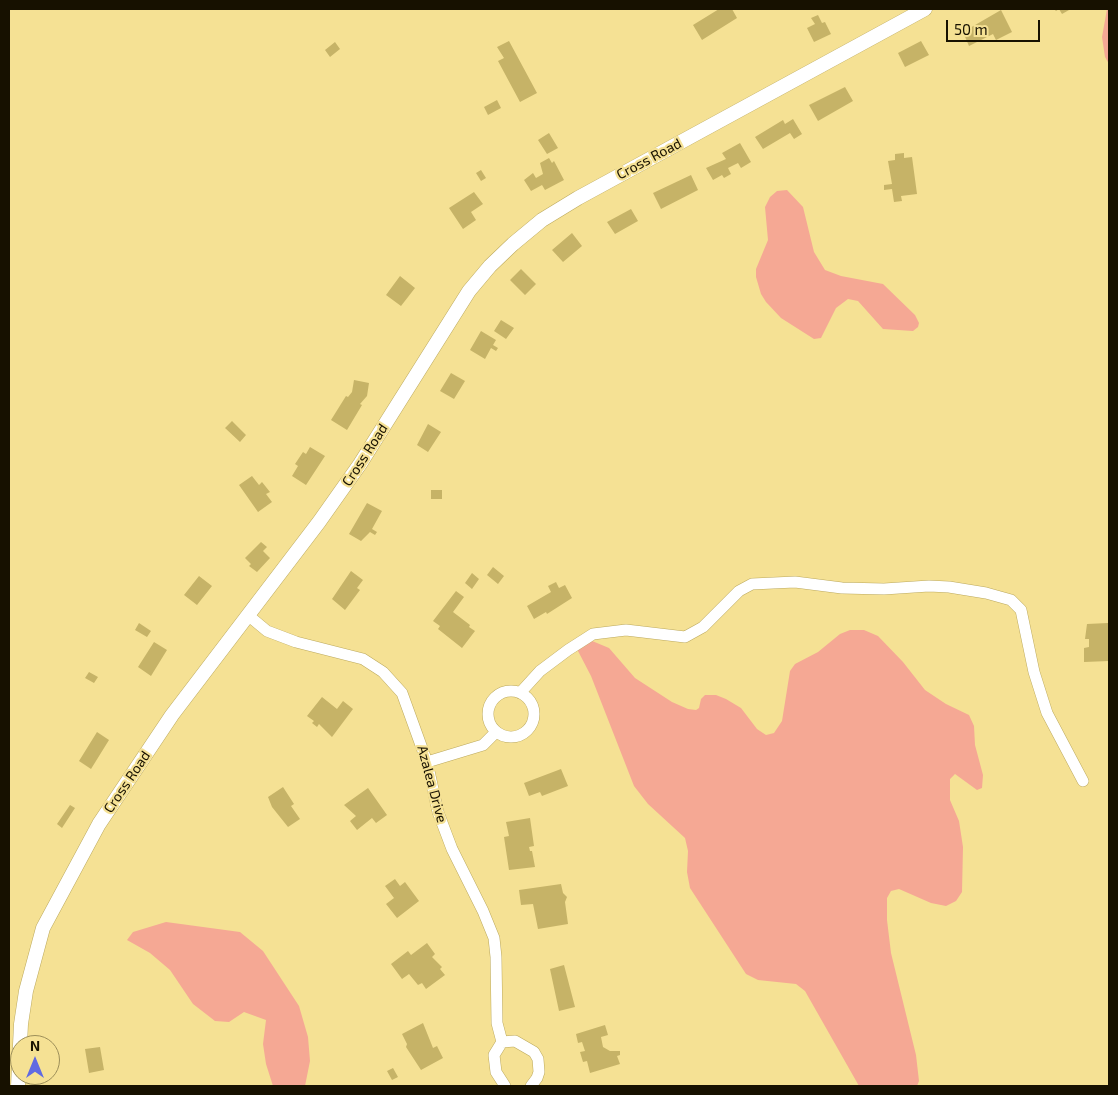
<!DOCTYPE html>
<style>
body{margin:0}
#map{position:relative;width:1118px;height:1095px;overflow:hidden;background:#f5e194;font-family:"Exo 2",sans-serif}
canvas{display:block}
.frame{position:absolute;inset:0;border:10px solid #171100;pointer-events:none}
.north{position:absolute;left:10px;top:1035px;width:50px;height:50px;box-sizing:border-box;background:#f5e194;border:1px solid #9c8e59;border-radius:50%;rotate:0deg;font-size:14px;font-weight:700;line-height:20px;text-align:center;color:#171100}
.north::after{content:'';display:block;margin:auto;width:18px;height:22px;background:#606ae2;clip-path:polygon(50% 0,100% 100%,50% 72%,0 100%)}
.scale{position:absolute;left:946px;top:20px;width:94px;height:22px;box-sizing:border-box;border:2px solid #171100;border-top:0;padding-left:6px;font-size:15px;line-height:18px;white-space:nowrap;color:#171100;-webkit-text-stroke:4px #f5e194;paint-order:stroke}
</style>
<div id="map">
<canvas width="1118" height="1095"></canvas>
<div class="frame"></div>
<div class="north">N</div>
<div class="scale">50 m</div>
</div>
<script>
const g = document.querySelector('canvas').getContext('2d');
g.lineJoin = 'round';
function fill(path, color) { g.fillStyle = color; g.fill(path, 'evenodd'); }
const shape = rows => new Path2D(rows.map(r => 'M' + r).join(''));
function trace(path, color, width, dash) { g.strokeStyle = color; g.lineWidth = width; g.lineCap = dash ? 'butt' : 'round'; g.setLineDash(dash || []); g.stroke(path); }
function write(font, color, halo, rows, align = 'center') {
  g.font = font + ' "Exo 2",sans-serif'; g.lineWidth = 4.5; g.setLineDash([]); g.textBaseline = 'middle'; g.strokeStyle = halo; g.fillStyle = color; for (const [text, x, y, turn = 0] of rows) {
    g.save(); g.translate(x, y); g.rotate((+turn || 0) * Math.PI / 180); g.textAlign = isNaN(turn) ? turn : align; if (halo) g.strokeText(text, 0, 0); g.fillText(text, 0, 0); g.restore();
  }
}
const green = shape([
 [1107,9,1109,9,1109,64,1105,57,1102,37],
 [787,190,803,207,814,252,825,270,841,276,883,284,915,315,919,323,918,327,913,331,883,329,858,301,848,299,836,308,821,338,814,339,781,318,766,302,761,294,756,277,756,269,768,240,765,207,770,197,777,191],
 [850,630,864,630,878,636,903,662,925,690,946,704,969,715,974,726,975,745,983,775,982,788,977,790,955,774,950,779,950,800,959,821,963,847,962,892,956,901,946,906,931,903,899,889,891,891,887,898,887,920,891,953,916,1055,919,1081,917,1086,859,1086,805,991,796,984,758,980,746,974,690,888,687,872,688,851,685,838,648,804,634,786,591,676,578,651,578,640,585,638,609,648,635,678,672,702,688,709,696,710,699,708,701,699,705,695,716,695,726,699,741,708,757,729,766,735,774,733,782,721,790,671,795,664,818,652,840,634],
 [166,922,240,932,263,951,299,1006,308,1037,310,1061,305,1086,273,1086,266,1064,263,1044,266,1020,244,1012,229,1022,215,1021,193,1004,170,970,150,953,127,940,133,932]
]);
const building = shape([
 [719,9,732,9,737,18,702,40,693,25],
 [1054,9,1068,9,1069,10,1062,14,1059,9,1056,11],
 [1001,10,1012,32,996,40,993,34,969,46,963,32],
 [818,15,822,23,825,22,831,34,814,42,807,28,815,24,811,18],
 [509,41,537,93,520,102,498,61,504,58,497,47],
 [921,41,929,55,905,67,898,53],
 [335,42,340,49,330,57,325,50],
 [845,87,853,101,818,121,809,105],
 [497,100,501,108,488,115,484,107],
 [793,119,802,134,794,139,790,133,763,149,755,137,783,120,785,124],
 [549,133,558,148,547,154,538,140],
 [740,143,751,162,741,168,738,163,728,168,731,174,724,178,722,175,713,180,706,168,726,159,722,153],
 [904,153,904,158,912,157,917,194,901,196,902,201,894,202,892,189,884,190,884,185,892,184,888,161,895,160,895,154],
 [549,158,552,163,554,161,564,180,545,190,542,185,531,191,524,180,533,173,536,178,543,174,540,163],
 [481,170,486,178,481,181,476,173],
 [691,175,698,190,661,209,653,193],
 [474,192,483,204,471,212,476,220,463,229,449,208],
 [631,209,638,221,615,234,607,222],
 [572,233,582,246,563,262,552,250],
 [521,269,536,284,525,295,510,280],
 [400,276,415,288,401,306,386,295],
 [501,320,514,328,506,339,494,331],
 [481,331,496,340,493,345,498,348,496,351,491,348,485,359,470,350],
 [451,373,465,381,454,399,440,391],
 [354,380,369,383,367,396,360,404,362,405,347,430,331,420,346,396,348,397,352,392],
 [232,421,246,435,240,442,225,428],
 [428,424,441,432,428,452,417,445],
 [310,447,325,456,306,485,292,476,298,466,295,464,303,452,306,454],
 [252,476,259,485,262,482,270,492,266,494,272,502,258,512,239,485],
 [431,490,442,490,442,499,431,499],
 [367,503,382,511,372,529,377,532,375,535,370,532,361,541,349,534],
 [261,542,267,547,263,551,270,558,257,572,249,566,251,564,245,558],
 [493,567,504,576,498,584,487,575],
 [351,571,363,580,357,588,360,590,345,610,332,599],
 [472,573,479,579,472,589,465,583],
 [199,576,212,586,197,605,184,595],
 [556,582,559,588,565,585,572,598,547,614,546,612,534,619,527,606,551,592,548,586],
 [456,591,464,597,453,612,470,625,469,627,475,631,462,648,438,629,440,626,433,621],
 [139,623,151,631,147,637,135,630],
 [1108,623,1109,661,1084,662,1084,648,1089,647,1089,639,1085,639,1087,624],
 [154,642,167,650,151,676,138,667],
 [89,672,98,677,94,683,85,678],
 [322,697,337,709,343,701,353,709,332,737,319,724,317,727,312,723,314,721,307,716],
 [97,732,109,740,91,769,79,761],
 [561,769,568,786,542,796,540,792,529,796,524,783],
 [283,787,294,804,291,806,300,819,288,827,272,807,268,797],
 [368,788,387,815,376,823,372,818,357,830,350,821,356,816,344,805],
 [70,805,75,808,62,828,57,824],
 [530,818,534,846,529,847,530,851,532,851,535,867,509,870,504,837,509,836,506,822],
 [395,879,400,886,405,882,419,901,397,918,386,904,394,898,385,886],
 [561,884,563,893,567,897,565,902,568,924,538,929,533,904,521,905,519,890],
 [427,943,435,954,432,957,442,967,440,969,445,975,426,989,422,983,418,985,409,974,402,979,391,964,408,951,411,955],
 [564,965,575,1007,559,1011,550,969],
 [423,1023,433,1048,437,1046,443,1058,421,1070,406,1047,407,1044,402,1034],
 [605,1025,608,1035,601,1037,603,1047,610,1051,620,1051,620,1055,617,1056,620,1064,590,1073,587,1061,583,1062,580,1052,585,1051,582,1042,578,1043,576,1034],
 [100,1047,104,1070,89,1073,85,1049],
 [393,1068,398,1077,392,1080,387,1071]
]);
const minor = shape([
 [249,616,267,631,296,642,363,659,383,672,402,693,427,762,438,812,452,849,483,911,494,938,496,957,497,1023,502,1042,494,1055,496,1072,505,1086],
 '488 714a23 23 0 1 1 46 0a23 23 0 1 1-46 0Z',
 [520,693,540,671,568,650,593,634,626,630,685,637,703,627,739,591,752,584,795,582,842,588,884,589,929,586,949,587,986,593,1011,600,1021,610,1034,672,1047,713,1083,781],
 [427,762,483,745,496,732],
 [502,1042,515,1041,534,1052,538,1059,539,1072,537,1078,531,1086]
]);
const tertiary = shape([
 [18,1086,21,1024,26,991,43,928,99,824,172,715,319,522,360,464,469,291,490,266,513,244,542,220,578,198,925,9]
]);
const streetNames = [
 ["Cross Road",649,159,-28],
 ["Cross Road",365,455,-57],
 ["Cross Road",127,782,-56],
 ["Azalea Drive",432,784,75]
];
fill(green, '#f5a894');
fill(building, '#c6b367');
trace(minor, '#bca95d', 12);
trace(tertiary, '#bca95d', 15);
trace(minor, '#fff', 11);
trace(tertiary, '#fff', 14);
write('14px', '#171100', '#f5e194', streetNames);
</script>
